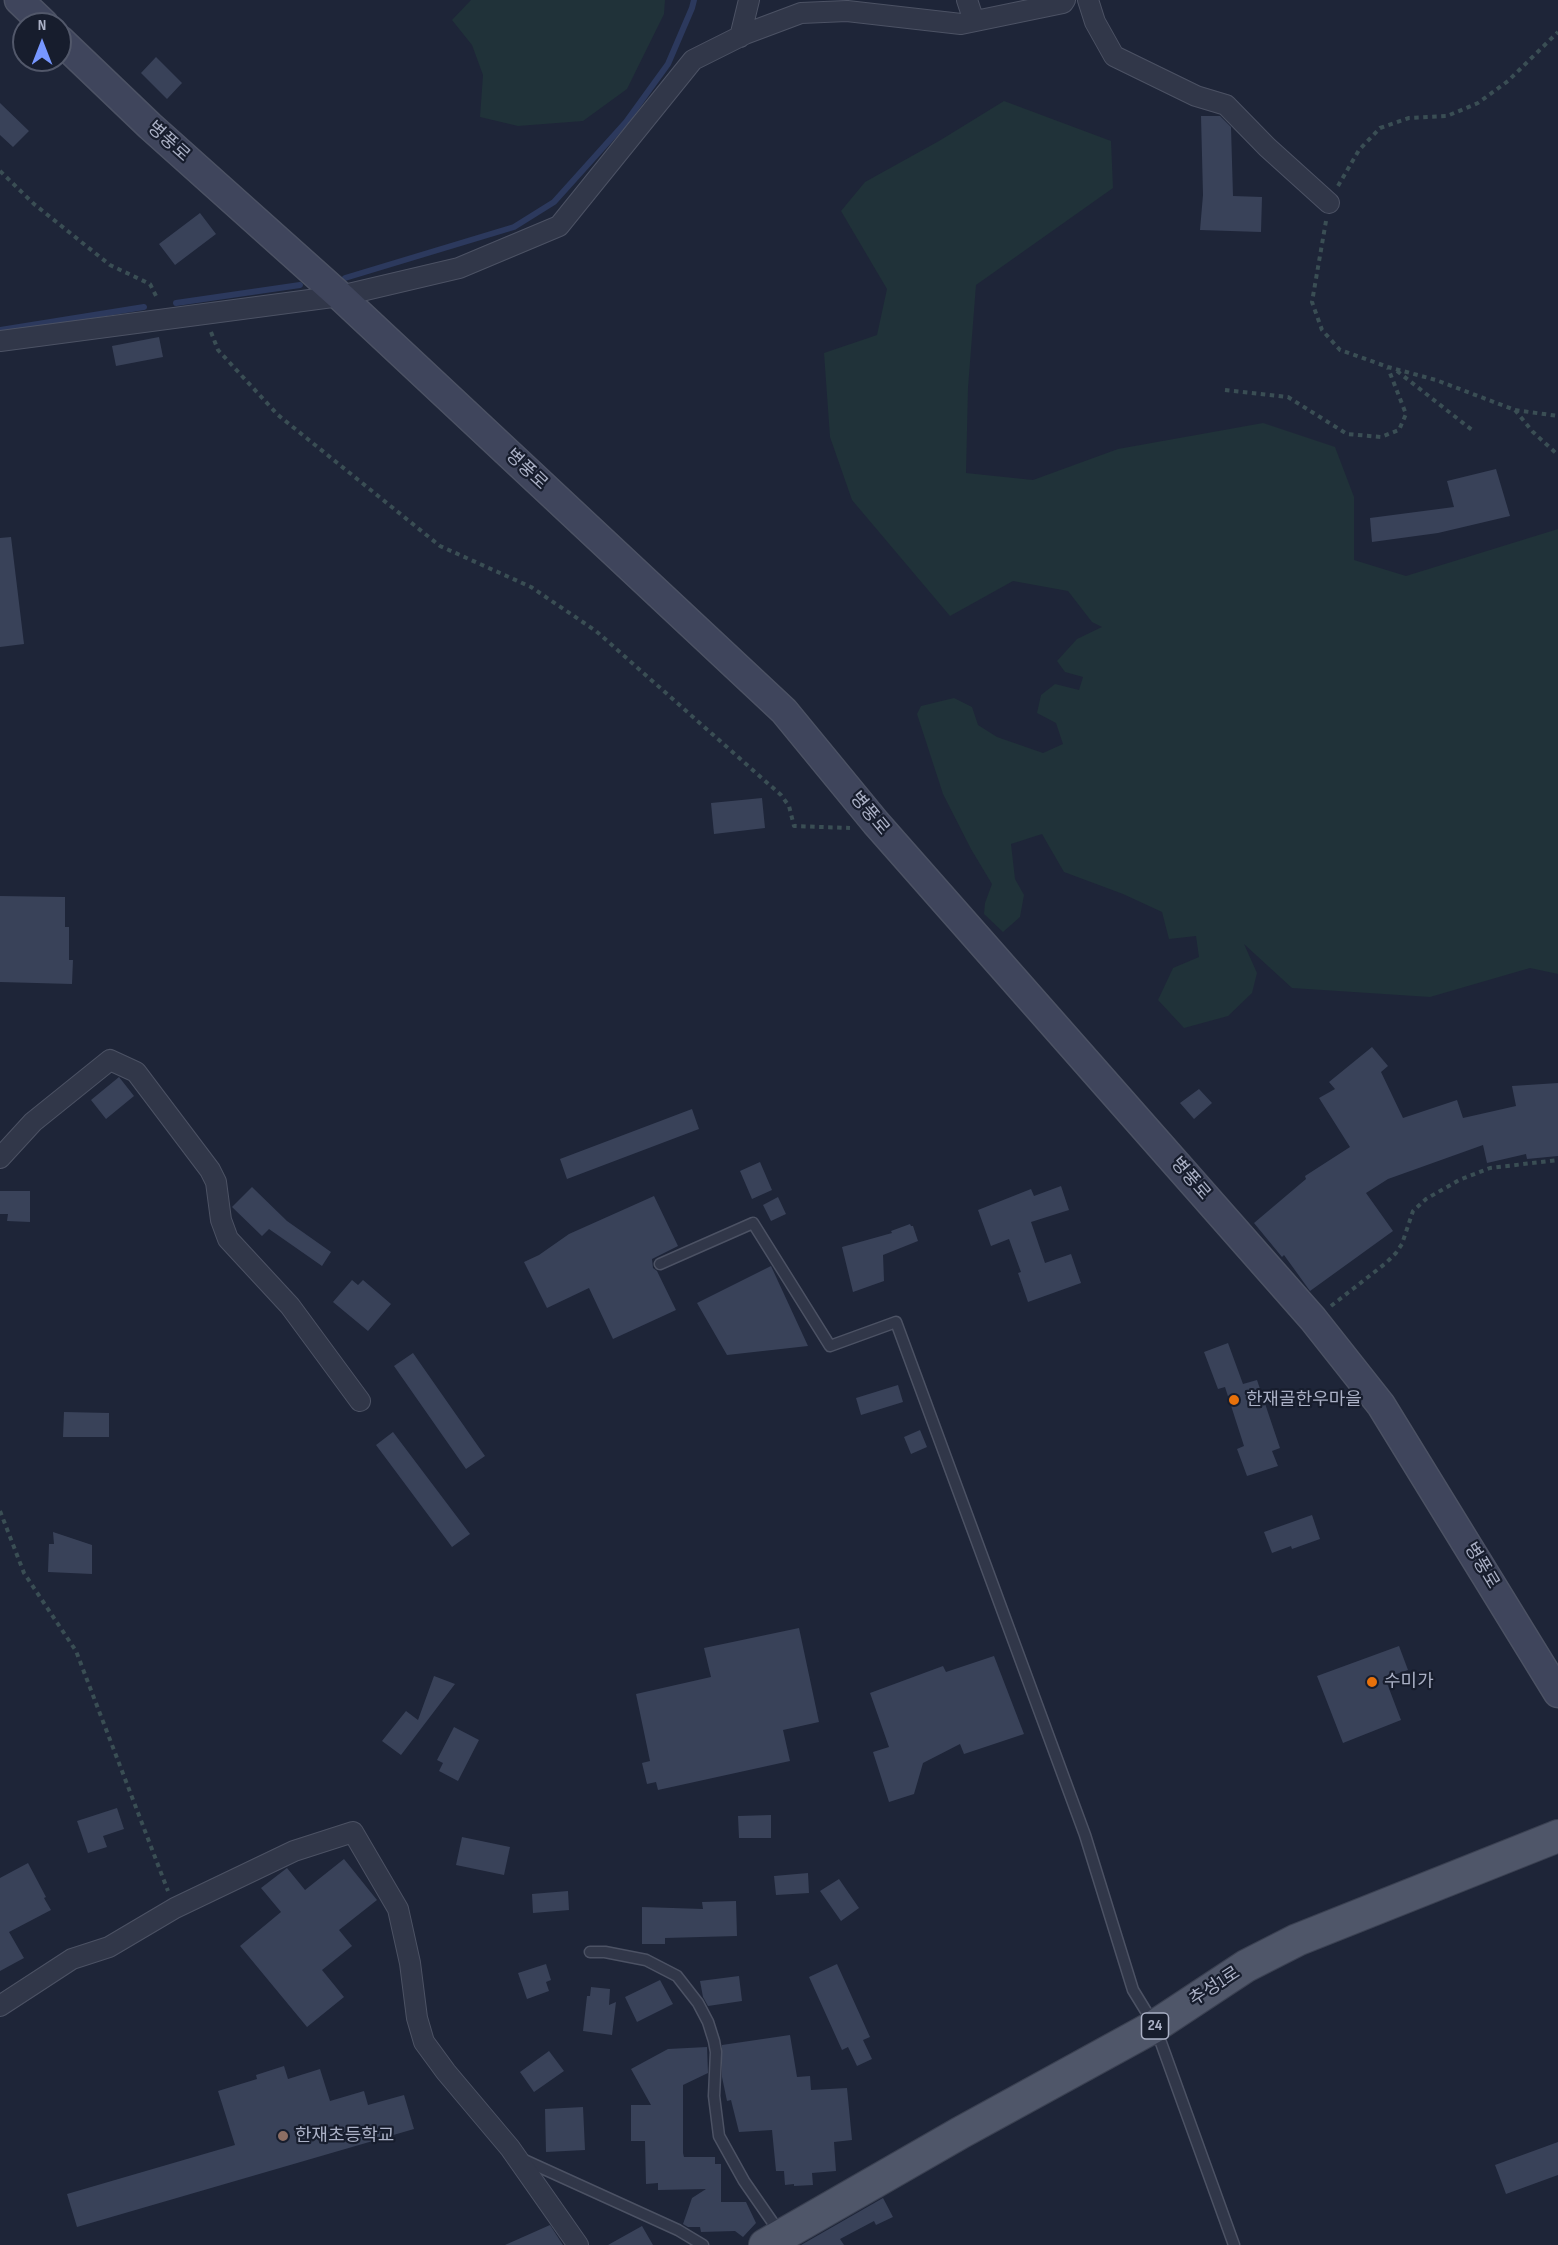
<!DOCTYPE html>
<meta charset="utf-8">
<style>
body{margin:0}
#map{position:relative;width:1558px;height:2245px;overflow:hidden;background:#1e2538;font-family:"Sofia Sans Condensed",sans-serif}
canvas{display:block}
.north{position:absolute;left:12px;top:12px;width:60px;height:60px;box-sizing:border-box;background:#171d2d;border:2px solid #52586a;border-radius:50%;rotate:0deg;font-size:16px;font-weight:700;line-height:24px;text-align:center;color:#abb1c6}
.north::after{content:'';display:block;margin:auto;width:21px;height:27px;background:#7797ff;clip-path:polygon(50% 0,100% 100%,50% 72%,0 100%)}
</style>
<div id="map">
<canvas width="1558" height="2245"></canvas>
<div class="north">N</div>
</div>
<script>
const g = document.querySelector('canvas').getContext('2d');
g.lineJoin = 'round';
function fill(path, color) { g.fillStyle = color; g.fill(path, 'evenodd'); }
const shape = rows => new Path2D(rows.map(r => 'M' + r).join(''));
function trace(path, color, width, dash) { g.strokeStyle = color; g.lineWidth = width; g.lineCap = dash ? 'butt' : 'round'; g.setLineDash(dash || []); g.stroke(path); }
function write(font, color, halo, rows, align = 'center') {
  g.font = font + ' "Sofia Sans Condensed","Noto Sans KR",sans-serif'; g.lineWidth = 4.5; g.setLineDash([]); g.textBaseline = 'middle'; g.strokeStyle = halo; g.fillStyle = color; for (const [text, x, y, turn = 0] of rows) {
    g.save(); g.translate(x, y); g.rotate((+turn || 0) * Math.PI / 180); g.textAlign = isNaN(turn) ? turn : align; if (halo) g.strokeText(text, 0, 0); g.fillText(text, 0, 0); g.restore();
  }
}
const green = shape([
 [471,0,665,0,664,14,627,89,583,121,518,126,480,117,483,75,472,45,452,20],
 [1004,101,1111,141,1113,188,976,285,968,388,966,473,1033,480,1118,449,1263,423,1335,447,1354,497,1354,560,1406,576,1558,529,1558,974,1530,968,1430,997,1292,988,1244,944,1257,973,1252,993,1228,1016,1184,1028,1158,1000,1173,968,1199,957,1196,936,1169,939,1162,912,1123,894,1064,872,1042,834,1011,844,1015,879,1024,895,1020,917,1003,932,984,914,985,903,992,884,971,849,943,794,917,714,921,706,954,698,972,707,978,725,997,737,1043,753,1063,744,1056,723,1037,713,1041,695,1055,684,1079,690,1083,677,1065,672,1057,661,1077,639,1102,627,1092,622,1068,591,1013,581,950,616,852,500,830,437,824,353,877,335,887,289,841,211,865,182,939,141]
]);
const stream = shape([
 [345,278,514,227,554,202,626,122,668,64,692,8,694,0],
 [176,303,300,285],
 [0,330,144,307]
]);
const building = shape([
 [156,57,182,83,167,99,141,73],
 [0,103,29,131,13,147,0,135],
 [1201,116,1220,116,1231,127,1233,196,1262,197,1261,232,1200,230,1203,195],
 [200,213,216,234,175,265,159,244],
 [159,337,163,357,116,366,112,346],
 [1496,469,1510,516,1438,533,1372,542,1370,518,1454,507,1447,481],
 [11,537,24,644,0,647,0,538],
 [762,798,765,828,714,834,711,803],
 [0,896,65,897,65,927,69,927,69,960,73,960,72,984,0,982],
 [1372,1047,1388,1066,1381,1072,1403,1118,1457,1100,1463,1118,1516,1106,1512,1086,1558,1083,1558,1156,1527,1159,1526,1154,1487,1163,1483,1145,1388,1179,1366,1193,1393,1231,1310,1291,1284,1255,1282,1257,1254,1223,1306,1179,1305,1176,1350,1147,1319,1098,1335,1089,1329,1082],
 [119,1077,134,1096,106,1119,91,1100],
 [1199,1089,1212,1103,1194,1119,1180,1103],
 [692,1109,699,1129,567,1179,560,1159],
 [760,1162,772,1190,752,1199,740,1171],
 [1061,1186,1069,1210,1031,1222,1045,1263,1071,1254,1081,1283,1028,1302,1018,1273,1021,1272,1009,1239,991,1246,978,1210,1031,1189,1034,1196],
 [252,1187,287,1221,331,1252,322,1266,269,1229,262,1236,232,1207],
 [0,1191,30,1191,30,1222,7,1221,8,1214,0,1214],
 [654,1196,678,1246,652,1259,653,1268,657,1271,676,1310,613,1339,589,1288,547,1308,524,1262,539,1255,569,1234],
 [778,1197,786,1214,771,1221,763,1205],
 [910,1224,911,1226,913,1226,918,1241,883,1255,884,1281,853,1292,842,1247,892,1233,891,1231],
 [771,1266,808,1346,727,1355,697,1303],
 [352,1280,358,1285,363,1280,391,1304,368,1331,333,1302],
 [1228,1343,1243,1384,1257,1380,1280,1448,1272,1451,1278,1466,1247,1476,1237,1449,1244,1446,1225,1387,1218,1389,1204,1352],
 [413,1353,485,1456,466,1469,394,1366],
 [898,1385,903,1402,861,1415,856,1398],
 [64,1412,109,1413,109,1437,63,1437],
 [920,1430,927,1447,911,1454,904,1437],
 [393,1432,470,1534,452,1547,376,1445],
 [1312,1515,1320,1539,1292,1549,1291,1546,1272,1553,1264,1532],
 [53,1532,92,1545,92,1574,48,1572,49,1544,54,1544],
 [799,1628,819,1722,783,1730,790,1761,658,1790,656,1782,647,1784,642,1763,650,1761,636,1694,711,1677,704,1648],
 [1399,1646,1408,1670,1385,1678,1401,1720,1343,1743,1317,1676],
 [994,1656,1024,1734,964,1754,960,1744,923,1763,914,1794,889,1802,873,1752,889,1747,870,1693,943,1666,946,1672],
 [434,1676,455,1684,401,1755,382,1741,406,1711,418,1720],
 [454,1727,479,1740,458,1781,439,1771,443,1763,437,1760],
 [117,1808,124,1829,103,1836,107,1847,88,1853,77,1821],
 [771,1815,771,1838,739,1838,738,1816],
 [462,1837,510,1847,504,1875,456,1865],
 [344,1859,377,1900,339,1930,352,1946,322,1970,344,1997,307,2027,240,1946,281,1912,261,1888,287,1868,305,1890],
 [28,1863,46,1897,44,1898,51,1910,9,1932,24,1958,0,1971,0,1878],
 [808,1873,809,1893,776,1895,774,1876],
 [839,1879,859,1908,841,1921,820,1891],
 [568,1891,569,1910,533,1913,532,1894],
 [736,1901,737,1936,665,1938,665,1944,642,1944,642,1907,703,1909,702,1902],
 [546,1964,551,1980,546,1982,549,1991,527,1999,518,1973],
 [837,1964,870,2037,863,2040,872,2059,857,2066,848,2047,842,2050,809,1977],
 [739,1976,742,2001,708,2006,703,1997,700,1981],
 [660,1980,673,2004,637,2022,625,1997],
 [591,1987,610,1989,609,2005,616,2002,612,2035,583,2031,587,1996,590,1996],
 [790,2035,797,2077,810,2076,811,2090,847,2088,852,2140,834,2142,836,2171,812,2173,813,2185,794,2186,794,2184,785,2185,784,2171,776,2171,772,2130,739,2132,731,2100,727,2101,722,2077,722,2045],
 [707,2047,708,2073,683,2085,683,2153,684,2157,715,2157,715,2164,721,2164,721,2202,746,2202,756,2223,743,2237,735,2231,701,2232,700,2227,688,2227,683,2224,692,2198,706,2189,658,2190,658,2183,646,2184,645,2141,631,2141,631,2105,651,2105,631,2069,668,2049],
 [549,2051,564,2071,534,2092,520,2072],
 [284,2066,288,2079,320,2069,330,2101,364,2091,368,2105,404,2095,414,2129,77,2227,67,2194,235,2145,218,2091,257,2079,256,2075],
 [583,2107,585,2150,546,2152,545,2109],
 [1558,2142,1558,2175,1506,2194,1495,2165],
 [883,2198,893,2217,876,2225,874,2221,840,2239,844,2245,801,2245],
 [550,2225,563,2245,505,2245],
 [642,2226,653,2245,608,2245]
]);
const path = shape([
 [0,171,34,204,110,265,150,284,158,300],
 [1338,186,1359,150,1380,128,1409,118,1447,116,1478,103,1508,81,1558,32],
 [1326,221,1312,302,1322,330,1340,350,1388,367,1436,380,1515,410,1558,416],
 [211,332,218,350,278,415,440,546,531,587,596,631,781,795,789,806,794,826,850,828],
 [1397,371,1472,430],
 [1225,390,1288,397,1347,434,1381,437,1399,430,1406,414,1388,368],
 [1515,410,1533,432,1558,455],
 [1331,1306,1386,1263,1396,1253,1402,1244,1413,1211,1426,1199,1459,1180,1490,1168,1558,1160],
 [0,1511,24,1573,76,1651,168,1891]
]);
const lane = shape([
 [660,1264,753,1223,830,1346,896,1322,1085,1835,1133,1990,1155,2026,1234,2245],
 [590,1952,605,1952,646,1960,677,1976,698,2003,708,2022,714,2041,716,2052,714,2096,719,2136,744,2181,780,2233],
 [522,2159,678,2230,703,2245]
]);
const street = shape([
 [967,0,974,21],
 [1088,0,1095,22,1114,56,1196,96,1226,105,1267,147,1329,203],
 [740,37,749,0],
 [0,341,340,296,459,268,559,226,693,60,745,34,801,13,847,11,961,24,1063,3,1065,0],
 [0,1158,33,1122,110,1060,136,1072,210,1170,216,1182,221,1220,228,1239,290,1306,360,1401],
 [0,2006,72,1959,109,1947,175,1908,294,1851,353,1832,398,1909,410,1963,417,2018,424,2042,446,2072,510,2148,578,2245]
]);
const secondary = shape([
 [19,0,44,24],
 [60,40,150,126,340,296,784,711,876,823,1313,1319,1381,1405,1558,1693]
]);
const primary = shape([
 [765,2245,960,2133,1155,2026,1246,1966,1297,1940,1558,1836]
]);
const markers = [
 [1234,1400,6,"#e8710a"],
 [1372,1682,6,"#e8710a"],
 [283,2136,6,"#8d6e63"]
];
const shields = [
 [1155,2026,27]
];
const shieldNames = [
 ["24",1155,2026]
];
const streetNames = [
 ["병풍로",168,142,42],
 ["병풍로",526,470,43],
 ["병풍로",869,814,50],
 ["병풍로",1190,1179,49],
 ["병풍로",1481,1566,59],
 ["추성1로",1215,1987,-33]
];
const poiNames = [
 ["한재골한우마을",1246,1400],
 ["수미가",1384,1682],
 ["한재초등학교",295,2136]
];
fill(green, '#203239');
trace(stream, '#2c395d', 6);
fill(building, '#394259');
trace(lane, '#4c5264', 13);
trace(street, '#4c5264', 22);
trace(secondary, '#4c5264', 31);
trace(primary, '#3b4152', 34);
trace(path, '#3a4e54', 4, [4.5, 4.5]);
trace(lane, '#313749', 10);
trace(street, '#313749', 20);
trace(secondary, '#3f455c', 28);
trace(primary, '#4f5669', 32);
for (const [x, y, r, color] of markers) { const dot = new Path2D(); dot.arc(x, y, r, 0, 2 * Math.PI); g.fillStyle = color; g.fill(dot); trace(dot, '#171d2d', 2); }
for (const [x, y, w] of shields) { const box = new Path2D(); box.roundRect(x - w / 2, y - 13, w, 26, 4.5); g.fillStyle = '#171d2d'; g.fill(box); trace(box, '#abb1c6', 1.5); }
write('bold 16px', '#abb1c6', null, shieldNames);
write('18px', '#abb1c6', '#171d2d', streetNames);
write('18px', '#abb1c6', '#171d2d', poiNames, 'left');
</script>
